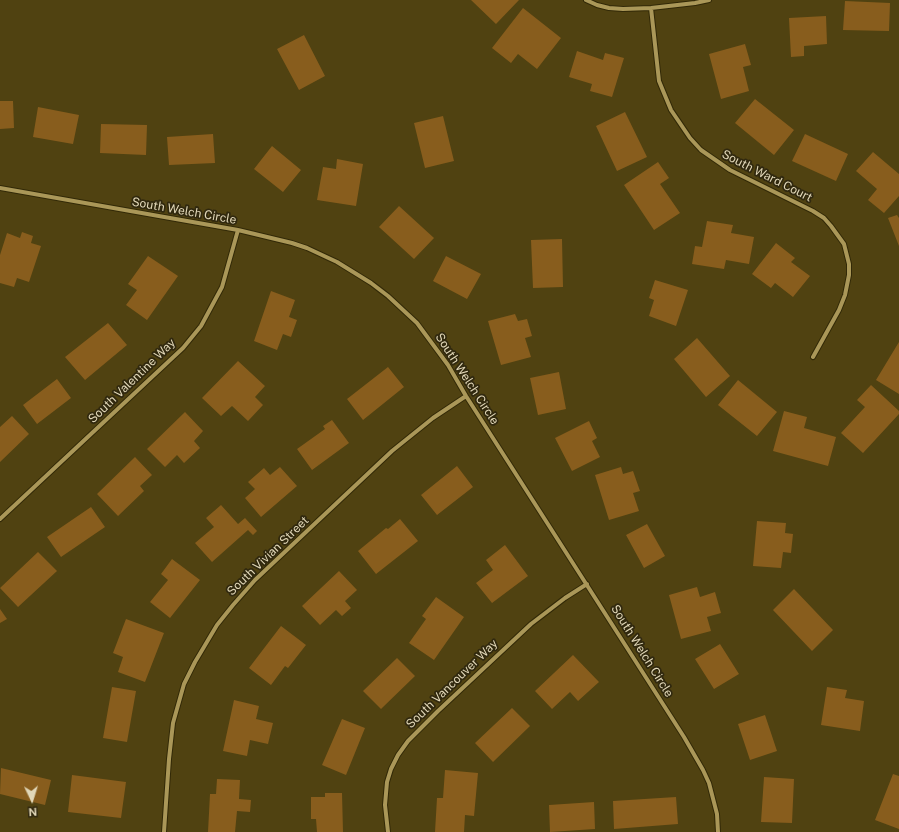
<!DOCTYPE html>
<style>
body{margin:0}
#map{position:relative;width:899px;height:832px;overflow:hidden;background:#504211;font-family:"Public Sans",sans-serif}
canvas{display:block}
.north{position:absolute;left:12px;top:780px;width:40px;height:40px;-webkit-text-stroke:3px #31290f;paint-order:stroke;rotate:176deg;font-size:11px;font-weight:700;line-height:16px;text-align:center;color:#e1d7b8}
.north::after{content:'';display:block;margin:auto;width:14px;height:18px;background:#e1d7b8;clip-path:polygon(50% 0,100% 100%,50% 72%,0 100%)}
</style>
<div id="map">
<canvas width="899" height="832"></canvas>
<div class="north">N</div>
</div>
<script>
const g = document.querySelector('canvas').getContext('2d');
g.lineJoin = 'round';
function fill(path, color) { g.fillStyle = color; g.fill(path, 'evenodd'); }
const shape = rows => new Path2D(rows.map(r => 'M' + r).join(''));
function trace(path, color, width, dash) { g.strokeStyle = color; g.lineWidth = width; g.lineCap = dash ? 'butt' : 'round'; g.setLineDash(dash || []); g.stroke(path); }
function write(font, color, halo, rows, align = 'center') {
  g.font = font + ' "Public Sans",sans-serif'; g.lineWidth = 3.5; g.setLineDash([]); g.textBaseline = 'middle'; g.strokeStyle = halo; g.fillStyle = color; for (const [text, x, y, turn = 0] of rows) {
    g.save(); g.translate(x, y); g.rotate((+turn || 0) * Math.PI / 180); g.textAlign = isNaN(turn) ? turn : align; if (halo) g.strokeText(text, 0, 0); g.fillText(text, 0, 0); g.restore();
  }
}
const building = shape([
 [471,0,519,0,496,24],
 [845,1,890,3,889,31,843,30],
 [523,8,561,38,537,69,518,54,511,63,492,48],
 [826,16,827,44,804,46,804,56,791,57,789,18],
 [304,35,325,76,299,90,277,49],
 [745,44,751,65,743,67,749,91,721,99,709,54],
 [577,51,603,60,605,53,624,58,612,97,590,91,592,84,569,77],
 [755,99,794,130,774,155,735,123],
 [0,101,13,101,14,128,0,129],
 [38,107,79,115,73,144,33,137],
 [625,112,647,157,617,171,596,126],
 [443,116,454,161,425,168,414,123],
 [101,124,147,125,146,155,100,153],
 [213,134,215,163,169,165,167,137],
 [805,134,848,154,836,181,792,161],
 [272,146,301,170,283,192,254,169],
 [873,152,899,174,899,196,884,213,868,200,877,189,856,171],
 [337,159,363,164,356,206,317,200,323,167,336,169],
 [658,162,669,178,660,184,680,213,654,230,624,185],
 [399,206,434,238,414,259,379,227],
 [897,215,899,218,899,246,888,218],
 [707,221,733,225,731,233,754,237,749,264,726,260,724,269,692,264,695,246,702,247],
 [22,232,33,236,31,243,41,246,29,282,17,278,14,287,0,283,0,255,7,233,20,238],
 [562,239,563,287,533,288,531,240],
 [776,243,795,258,791,262,810,276,793,297,775,283,771,288,752,274],
 [148,256,178,276,147,320,126,305,137,290,128,284],
 [446,256,481,274,467,299,433,281],
 [655,280,688,290,676,326,649,316,654,300,649,298],
 [271,291,295,300,289,317,297,320,291,337,283,334,277,350,254,341],
 [515,314,518,321,527,319,532,336,525,338,531,357,501,365,488,321],
 [108,323,127,345,85,380,65,357],
 [697,338,730,376,706,397,674,359],
 [899,342,899,394,876,380],
 [238,361,265,386,255,397,263,405,248,421,232,406,221,416,202,398],
 [388,367,404,387,363,420,347,399],
 [559,372,566,409,538,415,530,378],
 [57,379,71,398,37,424,23,405],
 [738,380,777,412,757,436,718,405],
 [871,385,899,411,899,414,863,453,841,433,865,407,857,400],
 [784,411,807,417,804,428,836,437,828,466,773,451],
 [185,412,203,431,194,441,200,448,184,463,177,455,165,467,147,449],
 [12,416,29,434,0,462,0,427],
 [332,420,349,443,312,470,297,449,325,429,323,426],
 [589,421,597,438,592,441,600,457,572,471,555,438],
 [135,457,152,475,140,486,144,491,118,516,97,494],
 [457,466,473,487,437,515,421,495],
 [280,467,297,486,261,517,245,498,255,489,248,482,264,468,270,475],
 [621,467,623,474,633,471,640,491,633,493,639,511,609,520,595,475],
 [221,505,238,524,245,518,257,531,253,535,248,530,212,562,195,543,214,527,206,518],
 [91,507,105,527,61,557,47,537],
 [400,519,418,541,376,574,358,551,386,528,388,529],
 [757,521,786,523,785,533,793,534,791,553,783,552,781,568,753,566],
 [647,524,665,556,644,568,626,535],
 [505,545,528,576,492,603,476,583,493,570,486,560],
 [38,552,57,571,18,607,0,588],
 [172,559,200,580,170,618,150,602,168,580,161,574],
 [339,571,357,590,345,601,351,608,342,616,336,610,320,625,302,606],
 [697,587,700,597,715,592,721,613,707,617,711,631,681,639,669,595],
 [794,589,833,630,812,651,773,610],
 [436,597,464,617,434,660,409,643,426,619,422,616],
 [0,609,7,619,0,623],
 [126,619,164,633,145,682,118,672,123,657,113,653],
 [281,626,306,645,288,668,285,666,271,685,249,668],
 [720,644,739,674,714,689,695,659],
 [573,655,599,682,578,701,570,692,552,709,535,691],
 [397,658,415,676,381,709,363,691],
 [112,687,136,691,127,742,103,738],
 [827,687,847,690,845,698,864,701,860,731,821,725],
 [234,700,259,706,256,719,273,723,268,744,250,740,247,756,223,751],
 [512,708,530,726,493,762,475,743],
 [765,715,777,751,750,760,738,724],
 [342,719,365,728,346,775,322,765],
 [1,768,51,780,45,805,0,794],
 [445,770,478,773,474,816,465,815,464,832,435,832,437,798,443,798],
 [893,774,899,776,899,829,875,820],
 [72,775,126,782,121,818,68,812],
 [764,777,794,779,792,823,761,822],
 [217,779,240,780,239,799,251,800,250,812,237,811,235,832,208,832,210,794,216,794],
 [325,793,342,793,343,832,317,832,316,819,311,819,311,797,325,797],
 [676,797,678,824,614,829,613,801],
 [594,802,595,829,550,832,549,805]
]);
const street = shape([
 [586,0,597,5,609,8,623,9,651,8,695,3,709,0],
 [651,8,659,81,671,110,690,138,701,150,730,170,813,211,824,218,831,226,844,244,849,264,849,275,845,295,839,310,813,357],
 [0,188,238,230,292,243,307,248,337,262,371,283,388,296,417,323,448,365,466,396,684,737,703,770,709,783,717,814,718,832],
 [0,519,183,348,201,326,222,287,238,230],
 [164,832,169,759,173,723,184,684,195,662,217,625,233,605,255,580,392,451,433,418,466,396],
 [388,832,385,805,387,782,391,769,398,755,408,741,438,711,531,624,565,598,587,584]
]);
const streetNames = [
 ["South Ward Court",767,176,27],
 ["South Welch Circle",184,211,10],
 ["South Welch Circle",467,379,57],
 ["South Valentine Way",132,381,-44],
 ["South Vivian Street",268,556,-44],
 ["South Welch Circle",642,651,58],
 ["South Vancouver Way",452,684,-44]
];
fill(building, '#885d1d');
trace(street, '#322907', 6);
trace(street, '#aa9758', 4);
write('12px', '#e1d7b8', '#31290f', streetNames);
</script>
